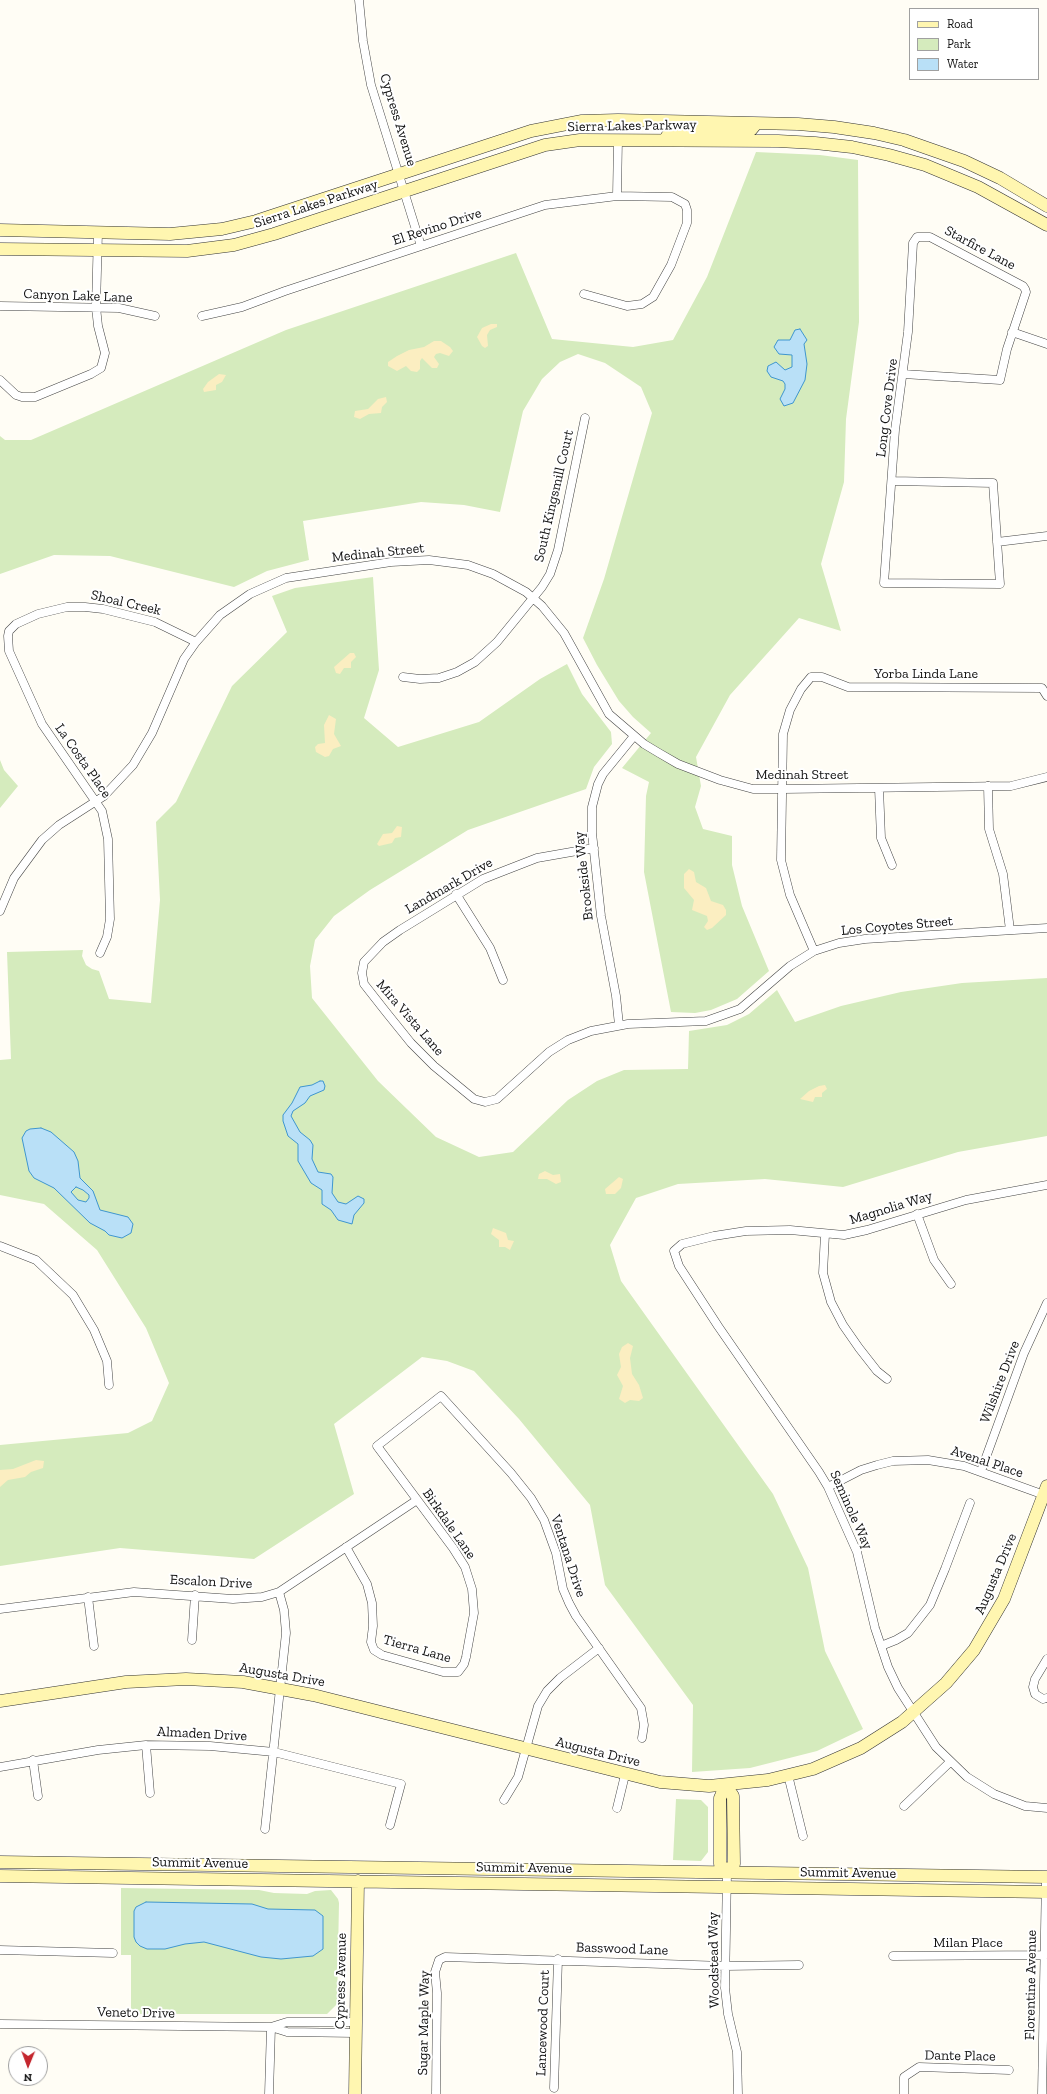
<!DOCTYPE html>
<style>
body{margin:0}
#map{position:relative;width:1047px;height:2094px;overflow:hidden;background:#fffdf5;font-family:"Zilla Slab",serif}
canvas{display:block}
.legend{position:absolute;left:909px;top:8px;width:130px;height:72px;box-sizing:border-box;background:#fff;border:1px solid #a0a0a0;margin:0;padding:5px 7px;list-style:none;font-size:12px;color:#111}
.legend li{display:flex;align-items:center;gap:8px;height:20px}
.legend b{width:20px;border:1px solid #a0a0a0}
.north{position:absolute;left:8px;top:2046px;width:40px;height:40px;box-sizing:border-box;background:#fff;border:1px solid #a0a0a0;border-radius:50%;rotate:181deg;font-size:11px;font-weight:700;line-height:16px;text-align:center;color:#111}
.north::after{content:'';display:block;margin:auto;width:14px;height:18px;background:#c4262e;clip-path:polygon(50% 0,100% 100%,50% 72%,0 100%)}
</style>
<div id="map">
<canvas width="1047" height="2094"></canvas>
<ul class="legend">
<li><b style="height:5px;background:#fff6b0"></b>Road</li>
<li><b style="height:11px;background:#d5ebbd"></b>Park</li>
<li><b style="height:11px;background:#b9e0f7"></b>Water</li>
</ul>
<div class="north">N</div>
</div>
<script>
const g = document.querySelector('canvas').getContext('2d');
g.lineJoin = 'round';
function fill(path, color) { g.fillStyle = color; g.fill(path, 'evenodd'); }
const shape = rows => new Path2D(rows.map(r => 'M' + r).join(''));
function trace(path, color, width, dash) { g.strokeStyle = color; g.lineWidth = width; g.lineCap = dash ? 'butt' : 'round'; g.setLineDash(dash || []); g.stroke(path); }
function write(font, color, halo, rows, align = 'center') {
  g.font = font + ' "Zilla Slab",serif'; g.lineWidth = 4; g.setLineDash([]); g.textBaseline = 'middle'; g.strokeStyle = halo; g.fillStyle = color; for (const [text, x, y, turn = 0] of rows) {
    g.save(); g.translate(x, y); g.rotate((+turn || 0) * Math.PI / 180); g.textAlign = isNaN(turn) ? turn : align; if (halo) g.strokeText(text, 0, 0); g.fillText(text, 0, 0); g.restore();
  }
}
const green = shape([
 [756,152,820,155,858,160,859,322,846,419,844,482,821,564,841,631,799,618,730,695,696,757,701,786,695,807,703,829,732,836,732,865,742,906,769,971,737,999,711,1010,695,1013,671,1012,644,872,646,796,649,782,622,768,651,733,633,717,619,701,597,665,583,638,604,579,652,413,641,387,605,363,578,354,560,362,542,379,523,411,500,512,464,505,421,502,303,521,309,560,267,571,234,587,110,556,54,555,0,574,0,436,5,440,31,440,286,330,516,253,552,339,633,347,673,340,707,277],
 [373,577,379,670,364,718,398,747,479,722,540,679,567,664,582,694,611,732,612,744,594,767,586,789,468,830,370,890,334,916,315,940,310,966,312,998,378,1081,436,1137,479,1157,513,1152,568,1100,597,1081,624,1070,688,1069,689,1031,727,1025,749,1014,777,990,795,1022,841,1006,901,992,962,983,1047,978,1047,1136,958,1152,843,1187,765,1179,678,1184,636,1198,610,1245,621,1281,773,1494,808,1568,825,1651,863,1729,817,1751,750,1768,692,1772,693,1705,605,1585,590,1505,519,1419,474,1371,447,1361,422,1357,334,1424,354,1494,254,1559,120,1548,0,1566,0,1445,128,1433,152,1421,169,1383,146,1328,97,1250,44,1204,0,1195,0,1060,11,1059,7,952,83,950,82,956,86,965,92,969,99,971,109,999,151,1003,160,900,156,822,176,802,232,686,287,632,272,596,295,588],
 [0,760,4,770,18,786,0,808],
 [676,1799,701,1800,708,1807,708,1852,701,1861,673,1860],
 [121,1888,259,1890,274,1893,307,1894,315,1891,331,1890,338,1899,339,1903,337,2004,327,2014,131,2014,131,1955,121,1955]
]);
const sand = shape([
 [491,324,497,324,497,327,490,330,487,335,488,346,485,348,482,346,477,337,482,328],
 [434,341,441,341,450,347,453,351,449,356,440,353,436,354,434,357,439,364,437,368,432,368,422,358,420,361,420,369,417,372,411,371,406,366,397,371,388,366,388,362,397,356,409,350,424,347],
 [219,374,226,375,222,382,216,385,216,390,204,392,203,389,208,382],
 [386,397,387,402,382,407,381,413,369,414,360,419,354,417,355,411,368,409,378,399],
 [350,653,354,653,356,657,351,662,351,668,344,668,340,674,336,673,334,667],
 [329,715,336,719,334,734,341,746,333,749,329,756,325,757,316,752,315,747,318,744,325,743,324,725],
 [397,826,402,827,401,837,395,838,392,843,379,846,377,844,383,834,392,833],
 [689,869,694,872,696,882,706,888,711,901,723,905,726,910,726,915,712,928,707,930,704,927,708,921,707,916,692,910,694,900,684,888,684,874],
 [825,1085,827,1089,822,1093,822,1097,815,1097,813,1102,800,1099,809,1091,819,1086],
 [545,1171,553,1175,560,1174,561,1182,556,1184,547,1179,538,1179,539,1174],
 [619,1177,623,1179,621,1188,615,1194,606,1194,605,1189],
 [493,1228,506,1233,508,1240,514,1241,510,1250,505,1247,499,1247,499,1240,491,1234],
 [628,1343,633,1346,630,1358,632,1374,639,1385,643,1398,639,1401,630,1400,625,1403,619,1399,623,1386,617,1375,621,1367,619,1354,622,1347],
 [36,1460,44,1461,43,1468,31,1472,25,1477,8,1480,0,1487,0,1470,13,1469]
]);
const water = shape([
 [800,329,807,340,804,344,807,364,805,380,793,403,784,406,780,399,785,389,785,384,783,381,771,377,767,371,768,366,776,362,785,370,792,367,792,355,779,354,774,347,778,340,790,340,795,330,800,329],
 [320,1081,323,1081,325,1086,324,1090,310,1096,305,1103,293,1111,291,1116,300,1132,310,1140,313,1145,312,1159,318,1172,331,1174,333,1177,332,1193,338,1202,346,1204,358,1196,364,1199,364,1203,354,1215,352,1224,338,1220,331,1210,322,1204,322,1190,311,1183,298,1161,298,1144,288,1136,283,1121,283,1115,292,1103,300,1087,312,1085,320,1081],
 [41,1128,51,1132,74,1152,78,1161,80,1178,93,1191,100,1210,128,1217,133,1224,131,1233,122,1238,109,1235,105,1231,90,1223,54,1188,34,1178,29,1171,22,1138,26,1131,30,1129,41,1128],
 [76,1187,83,1190,89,1195,89,1198,86,1202,78,1200,71,1192,76,1187],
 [146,1902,252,1904,268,1909,315,1910,323,1916,323,1949,313,1956,281,1959,261,1957,204,1942,185,1944,165,1949,147,1949,140,1946,136,1942,134,1937,134,1911,136,1907,146,1902]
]);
const street = shape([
 [359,0,363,41,371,85,421,246],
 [617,196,618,139],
 [0,306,119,308,155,316],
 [202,316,242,307,285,291,545,205,617,196,672,197,685,204,687,210,687,223,671,265,653,297,642,304,627,306,584,294],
 [1012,332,1047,344],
 [0,380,16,395,22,397,35,397,91,374,101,368,105,353,98,326,96,307,98,232],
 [893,481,993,483,1000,584,884,583,895,430,908,332,913,243,917,237,930,237,1023,286,1025,289,1026,292,1007,349,1000,380,903,374],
 [997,542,1047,536],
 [403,677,420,679,439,678,457,672,475,662,497,642,542,587,550,574,558,550,585,418],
 [988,786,989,829,1003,874,1010,930],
 [879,788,881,838,892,865],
 [594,848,537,858,483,879,400,930,383,942,364,962,362,973,364,984,386,1012,411,1043,434,1066,474,1099,485,1102,497,1099,549,1052,568,1040,591,1031,628,1024,706,1021,740,1009,790,966,814,951,839,943,865,939,1047,928],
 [456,894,490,948,503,980],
 [0,911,14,878,42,840,59,825,104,796,133,765,152,733,184,659,196,642,220,615,250,594,286,578,391,562,429,560,468,565,493,574,526,592,542,606,564,633,609,714,644,744,659,753,678,764,720,780,753,789,783,789,1011,786,1047,777],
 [814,951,790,895,781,860,783,734,790,710,801,689,811,677,822,677,848,687,1042,688,1047,696],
 [100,953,107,937,110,919,108,839,102,811,42,724,9,651,8,636,9,631,16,624,38,614,67,607,85,607,103,609,155,622,196,642],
 [619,1025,616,996,601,916,592,833,592,807,598,784,603,774,634,736],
 [1047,1185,966,1200,867,1230,844,1235,790,1230,746,1231,714,1236,682,1244,674,1251,679,1266,718,1326,819,1472,828,1487,857,1552,875,1628,888,1667,898,1688,936,1747,967,1777,994,1794,1025,1806,1047,1808],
 [917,1214,934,1260,951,1284],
 [825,1234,823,1273,831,1302,843,1325,859,1348,877,1371,887,1379],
 [0,1246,36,1260,73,1295,94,1330,107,1361,109,1385],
 [981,1471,1024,1353,1047,1303],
 [828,1487,861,1470,877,1465,893,1461,928,1460,964,1466,1047,1496],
 [346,1547,367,1584,372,1603,373,1626,371,1642,374,1650,382,1655,443,1672,458,1672,464,1664,466,1657,474,1613,472,1589,465,1567,453,1548,377,1446,441,1396,511,1473,531,1498,544,1520,556,1553,563,1589,569,1603,576,1616,641,1708,644,1725,642,1738],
 [88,1597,94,1646],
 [0,1609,134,1592,233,1599,262,1597,279,1592,417,1500],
 [192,1640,195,1595],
 [881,1646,896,1640,908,1633,930,1605,945,1569,970,1503],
 [1047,1659,1035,1679,1033,1687,1035,1694,1043,1699,1047,1698],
 [146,1745,150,1793],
 [33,1760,38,1796],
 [0,1767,98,1750,146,1745,210,1746,274,1752,401,1784,390,1825],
 [788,1775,803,1836],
 [504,1800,518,1777,538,1706,547,1691,560,1678,599,1648],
 [904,1806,950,1762],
 [617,1808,625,1775],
 [265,1829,286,1633,284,1610,279,1592],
 [727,1872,725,1988,728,2014,737,2052,738,2094],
 [0,1950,113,1953],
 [893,1956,1044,1955],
 [0,2024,271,2027,287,2022,355,2022],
 [271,2027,287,2032,355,2033],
 [554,2088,558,1959],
 [269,2094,271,2027],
 [436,2094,437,1993,435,1972,439,1960,445,1957,725,1966,799,1965],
 [904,2094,904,2077,919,2067,1009,2070],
 [1042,2094,1046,1877]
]);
const secondary = shape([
 [667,136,683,131,742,132,751,130,756,124],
 [0,230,170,234,222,229,256,221,531,131,582,121,618,120,798,124,834,127,874,133,904,140,964,161,1000,178,1047,206],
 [0,249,187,251,234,245,274,234,545,145,580,140,778,141,815,143,852,147,889,155,925,165,978,187,1047,225],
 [0,1701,126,1682,186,1679,243,1682,313,1695,660,1782,709,1786,768,1780,813,1769,861,1748,902,1722,946,1683,974,1650,1004,1599,1047,1486],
 [726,1785,733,1796,734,1864,727,1872,720,1864,720,1798,726,1785],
 [0,1862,1047,1877],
 [0,1876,1047,1892],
 [355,2094,358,1881]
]);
const streetNames = [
 ["Cypress Avenue",398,120,73],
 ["Sierra Lakes Parkway",632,126,-1],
 ["Sierra Lakes Parkway",316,204,-18],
 ["El Revino Drive",437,227,-18],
 ["Starfire Lane",980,248,28],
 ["Canyon Lake Lane",78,296,2],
 ["Long Cove Drive",887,408,-83],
 ["South Kingsmill Court",554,496,-77],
 ["Medinah Street",378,553,-6],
 ["Shoal Creek",126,603,13],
 ["Yorba Linda Lane",926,674],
 ["La Costa Place",83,761,55],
 ["Medinah Street",802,775],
 ["Brookside Way",584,876,-96],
 ["Landmark Drive",449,886,-30],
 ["Los Coyotes Street",897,926,-5],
 ["Mira Vista Lane",410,1018,49],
 ["Magnolia Way",891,1208,-17],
 ["Wilshire Drive",1000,1382,-69],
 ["Avenal Place",987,1462,18],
 ["Seminole Way",851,1510,66],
 ["Birkdale Lane",449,1524,55],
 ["Ventana Drive",568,1556,72],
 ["Augusta Drive",996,1574,-67],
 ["Escalon Drive",211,1582,3],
 ["Tierra Lane",417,1649,16],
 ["Augusta Drive",282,1675,10],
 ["Almaden Drive",202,1734,3],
 ["Augusta Drive",598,1752,14],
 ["Summit Avenue",200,1863,1],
 ["Summit Avenue",524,1868,1],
 ["Summit Avenue",848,1873,1],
 ["Milan Place",968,1943],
 ["Basswood Lane",622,1949,2],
 ["Woodstead Way",714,1960,-91],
 ["Cypress Avenue",341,1981,-89],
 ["Florentine Avenue",1031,1985,-89],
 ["Veneto Drive",136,2013,1],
 ["Sugar Maple Way",424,2023,-89],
 ["Lancewood Court",543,2023,-88],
 ["Dante Place",960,2056,1]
];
fill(green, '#d5ebbd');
fill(sand, '#fbeec1');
fill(water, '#b9e0f7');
trace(water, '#3f96cf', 1);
trace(street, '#444', 9);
trace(secondary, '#333', 13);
trace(street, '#fff', 8);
trace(secondary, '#fff6b0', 12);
write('14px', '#111', '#fff', streetNames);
</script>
